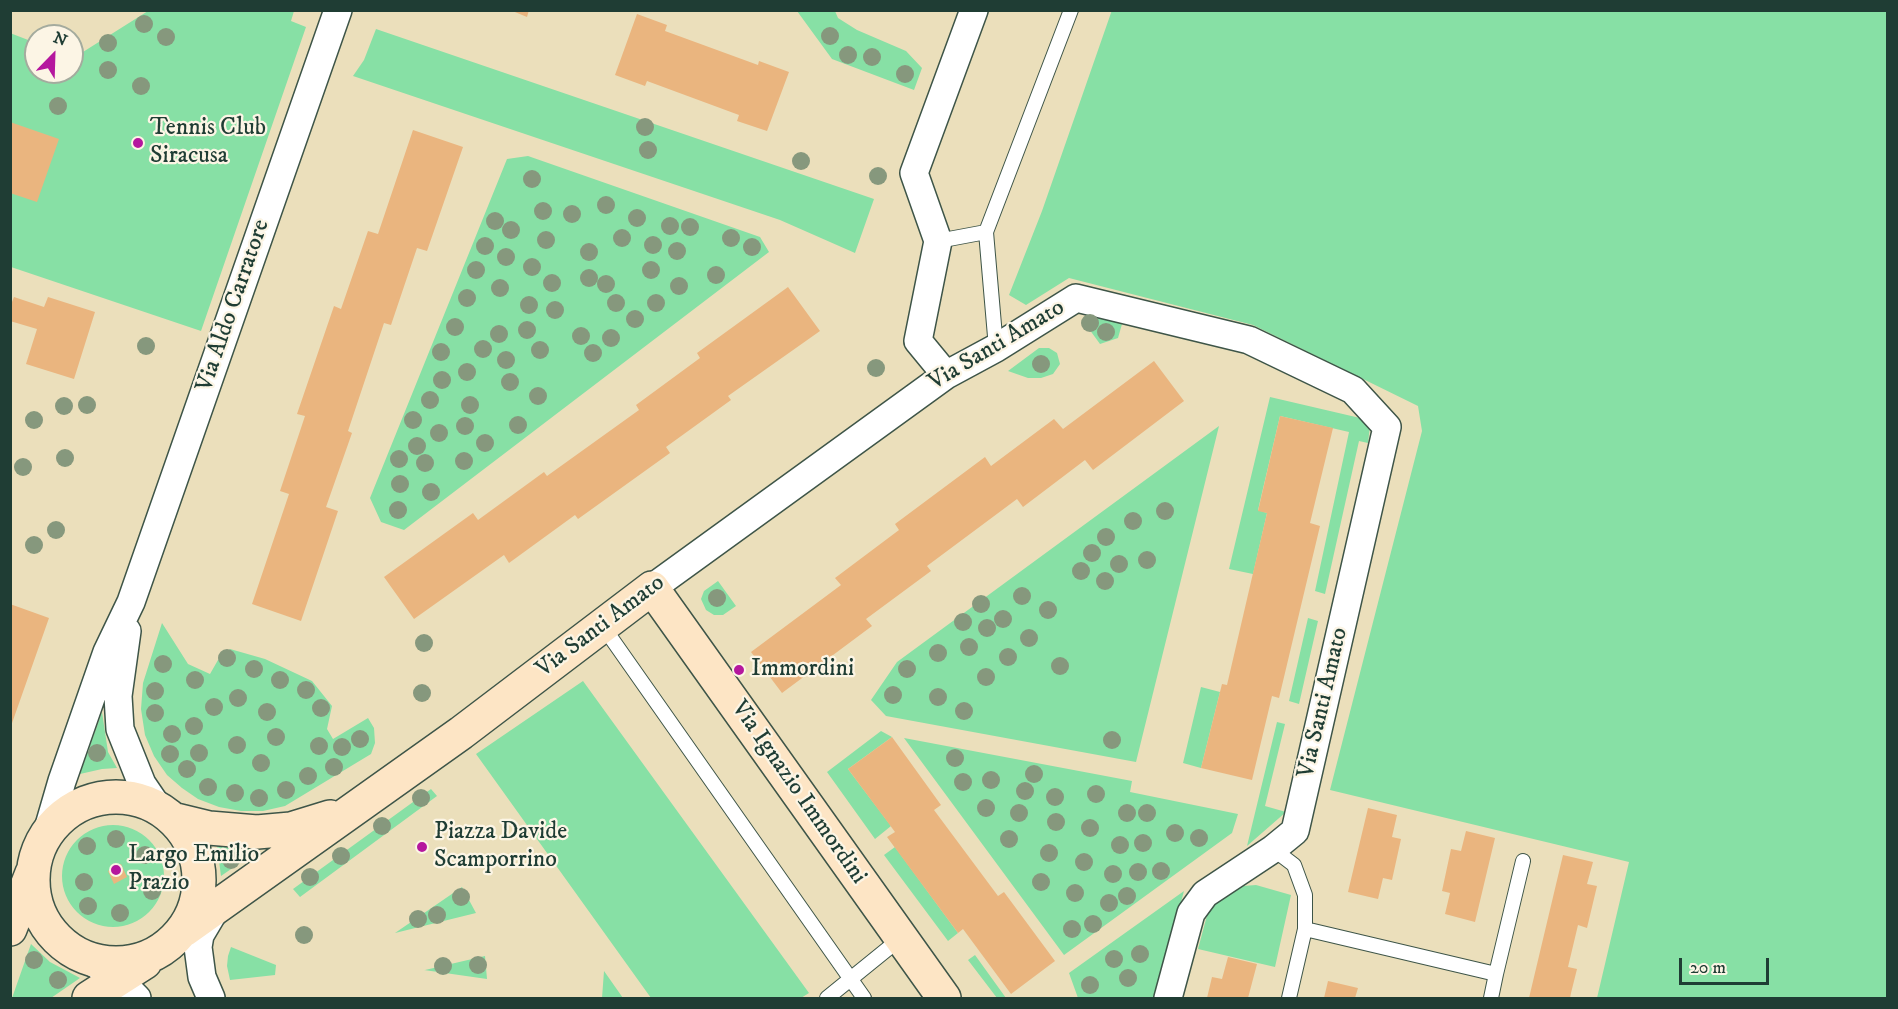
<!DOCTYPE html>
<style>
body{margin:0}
#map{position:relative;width:1898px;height:1009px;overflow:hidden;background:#ebdfbb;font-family:"IM FELL DW Pica",serif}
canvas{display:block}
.frame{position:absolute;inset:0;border:12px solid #1f3d34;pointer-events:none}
.north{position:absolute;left:24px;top:24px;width:60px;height:60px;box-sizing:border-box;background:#fcf5e5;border:2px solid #a4ab9e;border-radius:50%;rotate:23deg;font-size:16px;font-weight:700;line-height:24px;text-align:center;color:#1f3d34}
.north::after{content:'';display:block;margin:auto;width:21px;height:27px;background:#b5179e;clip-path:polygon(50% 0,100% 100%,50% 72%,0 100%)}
.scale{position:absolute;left:1679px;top:958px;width:90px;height:27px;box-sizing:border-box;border:3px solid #1f3d34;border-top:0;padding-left:8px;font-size:18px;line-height:21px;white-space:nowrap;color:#1f3d34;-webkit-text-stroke:4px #fcf5e5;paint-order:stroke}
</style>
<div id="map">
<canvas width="1898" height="1009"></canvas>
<div class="frame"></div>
<div class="north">N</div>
<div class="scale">20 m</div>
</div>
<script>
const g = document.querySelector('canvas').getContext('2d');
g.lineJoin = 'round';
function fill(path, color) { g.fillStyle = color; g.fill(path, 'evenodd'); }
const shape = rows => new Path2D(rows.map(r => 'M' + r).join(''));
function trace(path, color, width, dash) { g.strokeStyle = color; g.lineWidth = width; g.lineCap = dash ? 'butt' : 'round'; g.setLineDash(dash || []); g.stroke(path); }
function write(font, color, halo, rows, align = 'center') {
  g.font = font + ' "IM FELL DW Pica",serif'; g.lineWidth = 4.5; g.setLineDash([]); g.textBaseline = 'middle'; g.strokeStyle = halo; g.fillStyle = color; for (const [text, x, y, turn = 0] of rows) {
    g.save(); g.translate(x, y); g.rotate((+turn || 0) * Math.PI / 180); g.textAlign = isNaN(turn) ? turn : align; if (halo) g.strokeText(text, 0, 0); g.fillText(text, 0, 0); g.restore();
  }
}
const green = shape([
 [1112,10,1887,11,1887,998,1597,998,1629,862,1330,790,1422,431,1418,406,1253,325,1069,278,1026,305,1009,295,1042,211],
 [148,11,294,11,291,21,306,27,201,331,11,267,10,33,36,43,36,72,72,72,72,56,75,57],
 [797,11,835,11,838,18,857,30,906,51,922,68,914,90,832,59],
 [376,29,874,199,855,253,780,220,353,76,364,60],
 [528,156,760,237,769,252,404,530,381,522,370,498,507,159],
 [1086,314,1122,324,1118,338,1100,344,1084,322],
 [1039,348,1049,348,1057,353,1060,364,1053,374,1041,378,1028,378,1008,371],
 [1270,397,1360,418,1370,426,1368,443,1359,441,1325,594,1315,591,1349,432,1280,416,1258,510,1267,513,1253,574,1229,569],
 [1219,426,1136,762,886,716,871,700,897,662],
 [718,581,736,606,723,615,714,615,706,610,701,599,704,591],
 [1308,618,1318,621,1299,704,1289,701],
 [162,623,188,664,210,674,218,660,230,649,265,659,312,681,332,706,327,729,333,739,368,718,374,728,375,743,371,754,285,806,263,811,241,811,219,807,198,799,182,788,167,775,154,756,145,735,141,709,143,683],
 [583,681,809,993,801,998,651,998,476,754],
 [1201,687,1220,692,1201,768,1183,763],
 [102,712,108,752,117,768,102,769,80,774],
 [1277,722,1285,724,1265,806,1286,812,1247,846],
 [881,731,892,737,848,769,891,826,875,839,827,772],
 [904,738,1132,781,1130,792,1238,814,1232,833,1064,955],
 [431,789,437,796,300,897,293,889],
 '62 876a51 51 0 1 1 102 0a51 51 0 1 1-102 0Z',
 [217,846,239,849,260,849,221,876],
 [895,847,958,933,948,941,884,855],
 [1256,885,1291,895,1275,967,1198,949,1209,908,1243,886],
 [462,887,476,913,395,933],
 [1184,891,1155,998,1078,998,1069,973],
 [31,944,50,962,80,978,51,998,12,998],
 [231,947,276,965,275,975,230,980,227,966,228,956],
 [975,955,1006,998,997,998,968,960],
 [485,956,487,979,424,970,425,970],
 [604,971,623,998,602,998]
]);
const building = shape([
 [510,10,529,10,527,17],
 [637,14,667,25,665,31,758,65,759,61,789,72,767,131,737,121,739,115,647,81,645,86,615,75],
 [10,122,59,139,37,202,10,193],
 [413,130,463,147,427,251,417,248,391,325,384,323,348,431,352,433,326,507,338,511,301,621,252,604,289,494,280,491,305,416,297,414,334,306,341,309,368,231,378,234],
 [788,287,820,331,728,396,731,400,666,447,670,453,578,519,575,515,509,563,504,555,414,619,384,577,473,513,478,520,544,472,547,476,639,410,636,405,700,358,697,353],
 [14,297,44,307,48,297,95,312,74,379,26,364,37,329,10,321,10,307],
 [1154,361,1184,401,1093,470,1085,460,1023,507,1017,499,927,566,931,571,866,619,872,626,782,693,751,652,841,585,835,578,899,530,895,524,985,457,991,466,1054,419,1063,429],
 [1280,416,1333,428,1310,523,1320,526,1279,698,1272,696,1252,780,1201,768,1222,684,1227,685,1267,513,1258,511],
 [10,604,49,618,11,726,10,726],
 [892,737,941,805,934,810,998,896,1004,892,1055,961,1011,994,963,929,958,933,887,837,895,832,848,769],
 [1368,808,1397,815,1392,837,1401,839,1392,880,1383,878,1378,899,1348,892],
 [1466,831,1495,838,1475,922,1445,914,1450,893,1442,891,1451,849,1461,851],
 [1563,855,1593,862,1587,884,1597,886,1587,928,1578,925,1568,967,1577,969,1571,993,1570,998,1529,998],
 [121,864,127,877,114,884,108,871],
 [1228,957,1257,964,1248,998,1207,998,1212,977,1222,979],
 [1328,981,1358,988,1355,998,1324,998]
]);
const lane = shape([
 [938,241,986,232],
 [996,348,986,232,1071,10],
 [602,625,864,998],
 [1273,849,1294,865,1305,895,1305,929,1289,998],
 [1305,929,1496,974,1491,998],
 [1496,974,1523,861],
 [827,998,901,938]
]);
const street = shape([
 [946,375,918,341,938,241,914,173,974,10],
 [652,588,946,375,996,348,1076,298,1249,340,1353,390,1387,427,1295,831,1273,849,1205,894,1191,913,1168,998],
 [127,631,118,696,120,729,142,784,159,809],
 [46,836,62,781,107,652,131,602,338,10],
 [198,937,199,894],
 [90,960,118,979,137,998],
 [211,998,202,977,198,947,200,935,216,908]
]);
const secondary = shape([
 '33 880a83 83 0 1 1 166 0a83 83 0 1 1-166 0Z',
 [172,819,209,828,257,832,291,829,330,817],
 [10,929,32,873],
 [184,930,461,733,652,588,944,998],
 [89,998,145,962]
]);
const trees = [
 [144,24],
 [830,36],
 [166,37],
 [108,43],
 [848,55],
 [872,57],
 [108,70],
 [905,74],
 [141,86],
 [58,106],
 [645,127],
 [648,150],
 [801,161],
 [878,176],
 [532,179],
 [606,205],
 [543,211],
 [572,214],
 [637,218],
 [495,221],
 [670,226],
 [690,227],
 [511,230],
 [622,238],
 [731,238],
 [546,240],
 [653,245],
 [485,246],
 [752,247],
 [677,251],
 [589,252],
 [506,257],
 [532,267],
 [476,270],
 [651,270],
 [716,275],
 [589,278],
 [552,283],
 [606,284],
 [679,286],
 [500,288],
 [467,298],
 [616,303],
 [656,303],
 [529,305],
 [555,310],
 [635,319],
 [1090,323],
 [455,327],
 [527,330],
 [1106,332],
 [499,334],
 [581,336],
 [611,338],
 [146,346],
 [483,349],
 [540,350],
 [441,352],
 [593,353],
 [506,360],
 [1041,364],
 [876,368],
 [467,372],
 [442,380],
 [510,382],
 [538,396],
 [430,400],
 [87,405],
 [470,405],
 [64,406],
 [34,420],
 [413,420],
 [518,425],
 [465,426],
 [439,433],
 [485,443],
 [417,446],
 [65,458],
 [399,459],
 [464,461],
 [425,463],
 [23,467],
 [400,484],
 [431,492],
 [398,510],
 [1165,511],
 [1133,521],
 [56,530],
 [1106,537],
 [34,545],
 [1092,553],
 [1147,560],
 [1119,564],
 [1081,571],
 [1105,581],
 [1022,596],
 [717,598],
 [981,604],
 [1048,610],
 [1003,619],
 [963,622],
 [987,628],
 [1029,638],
 [424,643],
 [969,647],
 [938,653],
 [1008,657],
 [227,658],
 [163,664],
 [1060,666],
 [254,669],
 [907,669],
 [986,677],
 [195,680],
 [280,680],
 [306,690],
 [155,691],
 [422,693],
 [893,695],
 [938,697],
 [238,698],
 [214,707],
 [321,708],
 [964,711],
 [267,712],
 [155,713],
 [194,726],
 [172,734],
 [276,737],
 [360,739],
 [1112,740],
 [237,745],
 [319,746],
 [342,747],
 [97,753],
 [199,753],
 [170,754],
 [955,758],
 [261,763],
 [334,767],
 [187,769],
 [1034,774],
 [308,776],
 [991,780],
 [963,782],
 [208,787],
 [286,790],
 [1025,791],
 [235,793],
 [1096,794],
 [1055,797],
 [259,798],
 [421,798],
 [986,808],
 [1019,813],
 [1127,813],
 [1147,813],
 [1056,822],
 [382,826],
 [1090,828],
 [1175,833],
 [1199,838],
 [116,839],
 [1009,839],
 [1143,843],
 [1120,845],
 [87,846],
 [1049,853],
 [145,855],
 [341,856],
 [231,860],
 [1084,862],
 [1161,871],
 [1138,872],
 [1113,874],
 [310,877],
 [84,882],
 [1041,882],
 [152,891],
 [1075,893],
 [1127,896],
 [461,897],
 [1109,903],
 [88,906],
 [120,913],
 [437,915],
 [418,919],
 [1093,924],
 [1072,929],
 [304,935],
 [1140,954],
 [1114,959],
 [34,960],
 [478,965],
 [443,966],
 [1128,978],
 [58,980],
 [1090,985]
];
const markers = [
 [138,143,6,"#b5179e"],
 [739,670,6,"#b5179e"],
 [422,847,6,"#b5179e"],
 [116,870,6,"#b5179e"]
];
const poiNames = [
 ["Tennis Club",150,129],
 ["Siracusa",150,157],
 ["Immordini",751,670],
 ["Piazza Davide",434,833],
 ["Scamporrino",434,861],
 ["Largo Emilio",128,856],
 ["Prazio",128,884]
];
const streetNames = [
 ["Via Aldo Carratore",234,306,-71],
 ["Via Santi Amato",997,346,-31],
 ["Via Santi Amato",601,627,-37],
 ["Via Santi Amato",1324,703,-77],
 ["Via Ignazio Immordini",798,793,55]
];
fill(green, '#87e0a5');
fill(building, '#eab57f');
trace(lane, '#3e5548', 16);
trace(street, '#3e5548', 30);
trace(secondary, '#3e5548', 36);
trace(lane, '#fff', 14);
trace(street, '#fff', 27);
trace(secondary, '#fde5c5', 33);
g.fillStyle = '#86987d';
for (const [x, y] of trees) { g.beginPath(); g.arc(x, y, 9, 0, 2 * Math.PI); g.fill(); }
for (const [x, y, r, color] of markers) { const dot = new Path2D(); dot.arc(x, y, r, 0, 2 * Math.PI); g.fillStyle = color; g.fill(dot); trace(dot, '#fcf5e5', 2); }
write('24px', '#1f3d34', '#fcf5e5', poiNames, 'left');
write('24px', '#1f3d34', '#fcf5e5', streetNames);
</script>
